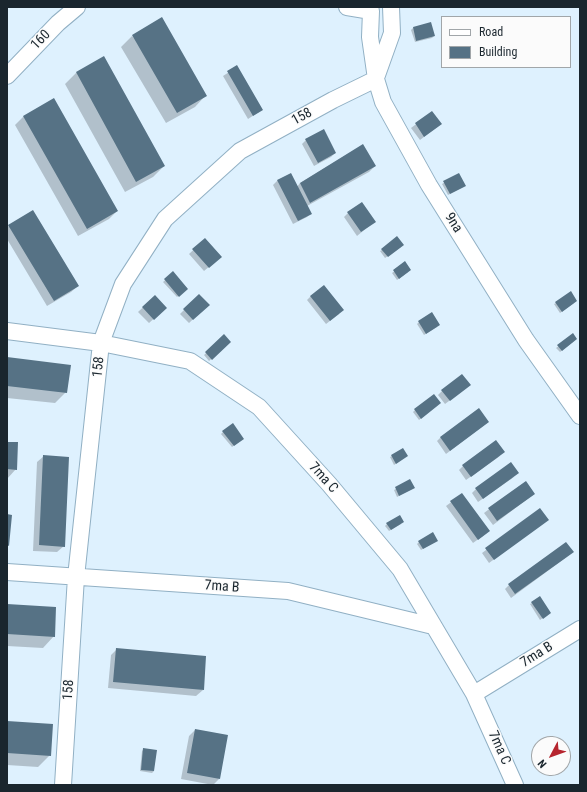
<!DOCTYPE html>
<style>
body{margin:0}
#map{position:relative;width:587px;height:792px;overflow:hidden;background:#def1fe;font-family:"Roboto Condensed",sans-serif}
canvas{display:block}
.frame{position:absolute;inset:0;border:8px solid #1a262e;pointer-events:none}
.legend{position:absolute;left:441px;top:16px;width:130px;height:52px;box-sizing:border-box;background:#fbfbfb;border:1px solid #a1a6a9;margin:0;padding:5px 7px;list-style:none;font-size:12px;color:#1a262e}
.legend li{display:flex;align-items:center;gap:8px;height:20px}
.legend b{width:20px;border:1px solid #a1a6a9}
.north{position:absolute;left:531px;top:736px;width:40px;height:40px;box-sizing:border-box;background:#fbfbfb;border:1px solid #a1a6a9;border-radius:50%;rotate:229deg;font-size:11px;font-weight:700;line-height:16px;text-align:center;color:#1a262e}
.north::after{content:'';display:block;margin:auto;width:14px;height:18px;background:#b6252f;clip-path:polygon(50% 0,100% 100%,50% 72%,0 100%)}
</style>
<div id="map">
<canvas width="587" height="792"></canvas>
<div class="frame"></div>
<ul class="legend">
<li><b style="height:5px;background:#fff"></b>Road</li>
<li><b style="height:11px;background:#567285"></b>Building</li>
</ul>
<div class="north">N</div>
</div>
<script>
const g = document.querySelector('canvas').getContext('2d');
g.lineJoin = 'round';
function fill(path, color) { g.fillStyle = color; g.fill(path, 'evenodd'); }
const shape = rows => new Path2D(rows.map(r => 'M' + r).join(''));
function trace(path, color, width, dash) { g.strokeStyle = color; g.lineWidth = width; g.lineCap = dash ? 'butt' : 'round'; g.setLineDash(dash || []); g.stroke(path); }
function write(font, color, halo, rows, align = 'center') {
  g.font = font + ' "Roboto Condensed",sans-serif'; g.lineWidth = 3; g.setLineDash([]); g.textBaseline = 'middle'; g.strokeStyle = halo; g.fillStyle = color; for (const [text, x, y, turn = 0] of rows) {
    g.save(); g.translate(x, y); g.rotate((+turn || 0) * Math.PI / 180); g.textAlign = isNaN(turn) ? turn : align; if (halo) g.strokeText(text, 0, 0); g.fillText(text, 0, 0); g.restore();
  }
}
const shadow = shape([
 [430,24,434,36,432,38,415,42,411,30,413,28],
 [132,36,206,95,195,107,166,123,121,47],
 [104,58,164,166,153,177,125,192,65,84,76,73],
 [237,67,262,110,248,119,223,76],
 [54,100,117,211,109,219,78,236,15,125,23,117],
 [432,112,441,124,420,140,411,128],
 [306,140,335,153,331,157,314,166,302,144],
 [363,145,375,166,369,172,307,206,311,213,307,217,293,224,273,185,277,181,291,174,297,187,300,183],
 [458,174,463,187,448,195,442,184],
 [348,213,374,222,357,236,344,217],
 [9,226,78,286,71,292,47,306,7,239,7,227],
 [205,239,216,261,204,271,189,254],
 [401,247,385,258,380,251,382,250],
 [405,263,408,272,397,280,392,273],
 [173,273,187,288,177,297,163,282],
 [155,296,166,308,149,323,138,312],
 [311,296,339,314,326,324,307,300],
 [556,303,574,303,560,313,554,304],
 [204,309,189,323,180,314,184,310],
 [419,322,437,327,424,335,417,324],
 [573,335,574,341,560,352,556,348],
 [224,336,230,342,209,361,204,355],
 [7,358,66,392,55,403,7,398],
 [465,389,445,404,438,395,442,391],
 [438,405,419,420,413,412,415,410],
 [488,422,446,454,437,441,441,437],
 [223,432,241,440,232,447,221,434],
 [7,443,16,469,7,479],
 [44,456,64,546,57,552,33,551,37,462],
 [392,456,407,456,394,465,390,457],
 [500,456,466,480,459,470,463,466],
 [514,477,478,502,472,493,476,489],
 [410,481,414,488,397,497,394,490],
 [525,482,534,494,493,525,484,513],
 [462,494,484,535,473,543,446,506],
 [540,510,548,520,489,563,482,553],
 [387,524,401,524,389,531,385,526],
 [419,542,435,542,421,550,417,544],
 [568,556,511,598,505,589,509,585],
 [532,603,548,614,540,620,530,604],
 [7,605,54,636,43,648,7,646],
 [117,649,203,690,196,696,108,688,111,655],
 [7,722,50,755,38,767,7,765],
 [195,730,219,779,213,785,181,779,189,736],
 [144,749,154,771,152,773,140,771,142,751]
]);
const building = shape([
 [162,17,207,96,177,113,132,35],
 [431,22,435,36,416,41,413,27],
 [104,56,165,166,136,182,76,72],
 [237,65,263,110,253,116,227,71],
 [54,98,118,211,87,229,23,116],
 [432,111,442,124,424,137,415,123],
 [324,129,336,153,318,163,305,139],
 [363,144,376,166,310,203,300,183],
 [291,173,312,214,298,221,277,180],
 [459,173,466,186,450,194,443,181],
 [362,202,376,222,361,232,347,212],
 [33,210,79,286,54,301,8,225],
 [397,236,404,245,388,257,381,249],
 [205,238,222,257,209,268,192,249],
 [405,261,411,270,399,279,393,270],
 [173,271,188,289,179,297,164,279],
 [324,285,344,310,330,321,310,296],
 [571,291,577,301,562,312,555,302],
 [199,294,210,305,193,320,183,309],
 [155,295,167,308,154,320,142,307],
 [432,312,440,325,426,334,418,321],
 [573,333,577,339,562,351,557,345],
 [224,334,231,342,212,360,205,352],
 [7,357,71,365,67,393,7,386],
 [462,374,471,385,450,401,441,390],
 [434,394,441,403,421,419,414,409],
 [479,408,489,422,450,451,440,437],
 [233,423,244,439,234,446,222,431],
 [496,440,505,452,471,477,462,465],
 [7,442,18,442,17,470,7,469],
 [403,448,408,456,396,464,391,455],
 [43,455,69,457,65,547,39,545],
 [511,462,519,473,483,499,475,488],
 [410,479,415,488,399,496,395,487],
 [526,481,535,494,497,521,488,508],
 [462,493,490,531,478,540,450,501],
 [540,508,549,520,494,560,485,548],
 [7,514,12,515,9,546,7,545],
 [400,515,404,522,391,530,386,523],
 [433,532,438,541,423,549,418,541],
 [566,542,574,552,515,594,508,584],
 [540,596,551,613,543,619,531,602],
 [7,604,56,607,55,637,7,634],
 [116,648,206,656,204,690,113,682],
 [7,721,53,724,51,756,7,753],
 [195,729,228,735,220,779,187,773],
 [143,748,157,750,154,771,141,770]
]);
const minor = shape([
 [347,7,371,11],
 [371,11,370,37,376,79,383,102,429,185,526,340,580,416],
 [377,75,392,33,391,7],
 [7,76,58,23,77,7],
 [7,331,101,343,190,361,259,407,329,484,400,569,474,694,515,785],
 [7,572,288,591,433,626],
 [474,694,580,629],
 [63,785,76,577,101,343,123,284,165,219,240,151,333,100,376,79]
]);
const streetNames = [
 ["160",41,40,-46],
 ["158",302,117,-29],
 ["9na",453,223,58],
 ["158",99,367,-84],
 ["7ma C",323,478,48],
 ["7ma B",222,587,4],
 ["7ma B",537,655,-32],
 ["158",69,690,-86],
 ["7ma C",499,748,66]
];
fill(shadow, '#0003');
fill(building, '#567285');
trace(minor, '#91b0c4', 18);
trace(minor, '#fff', 16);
write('14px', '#1a262e', '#fbfbfb', streetNames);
</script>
